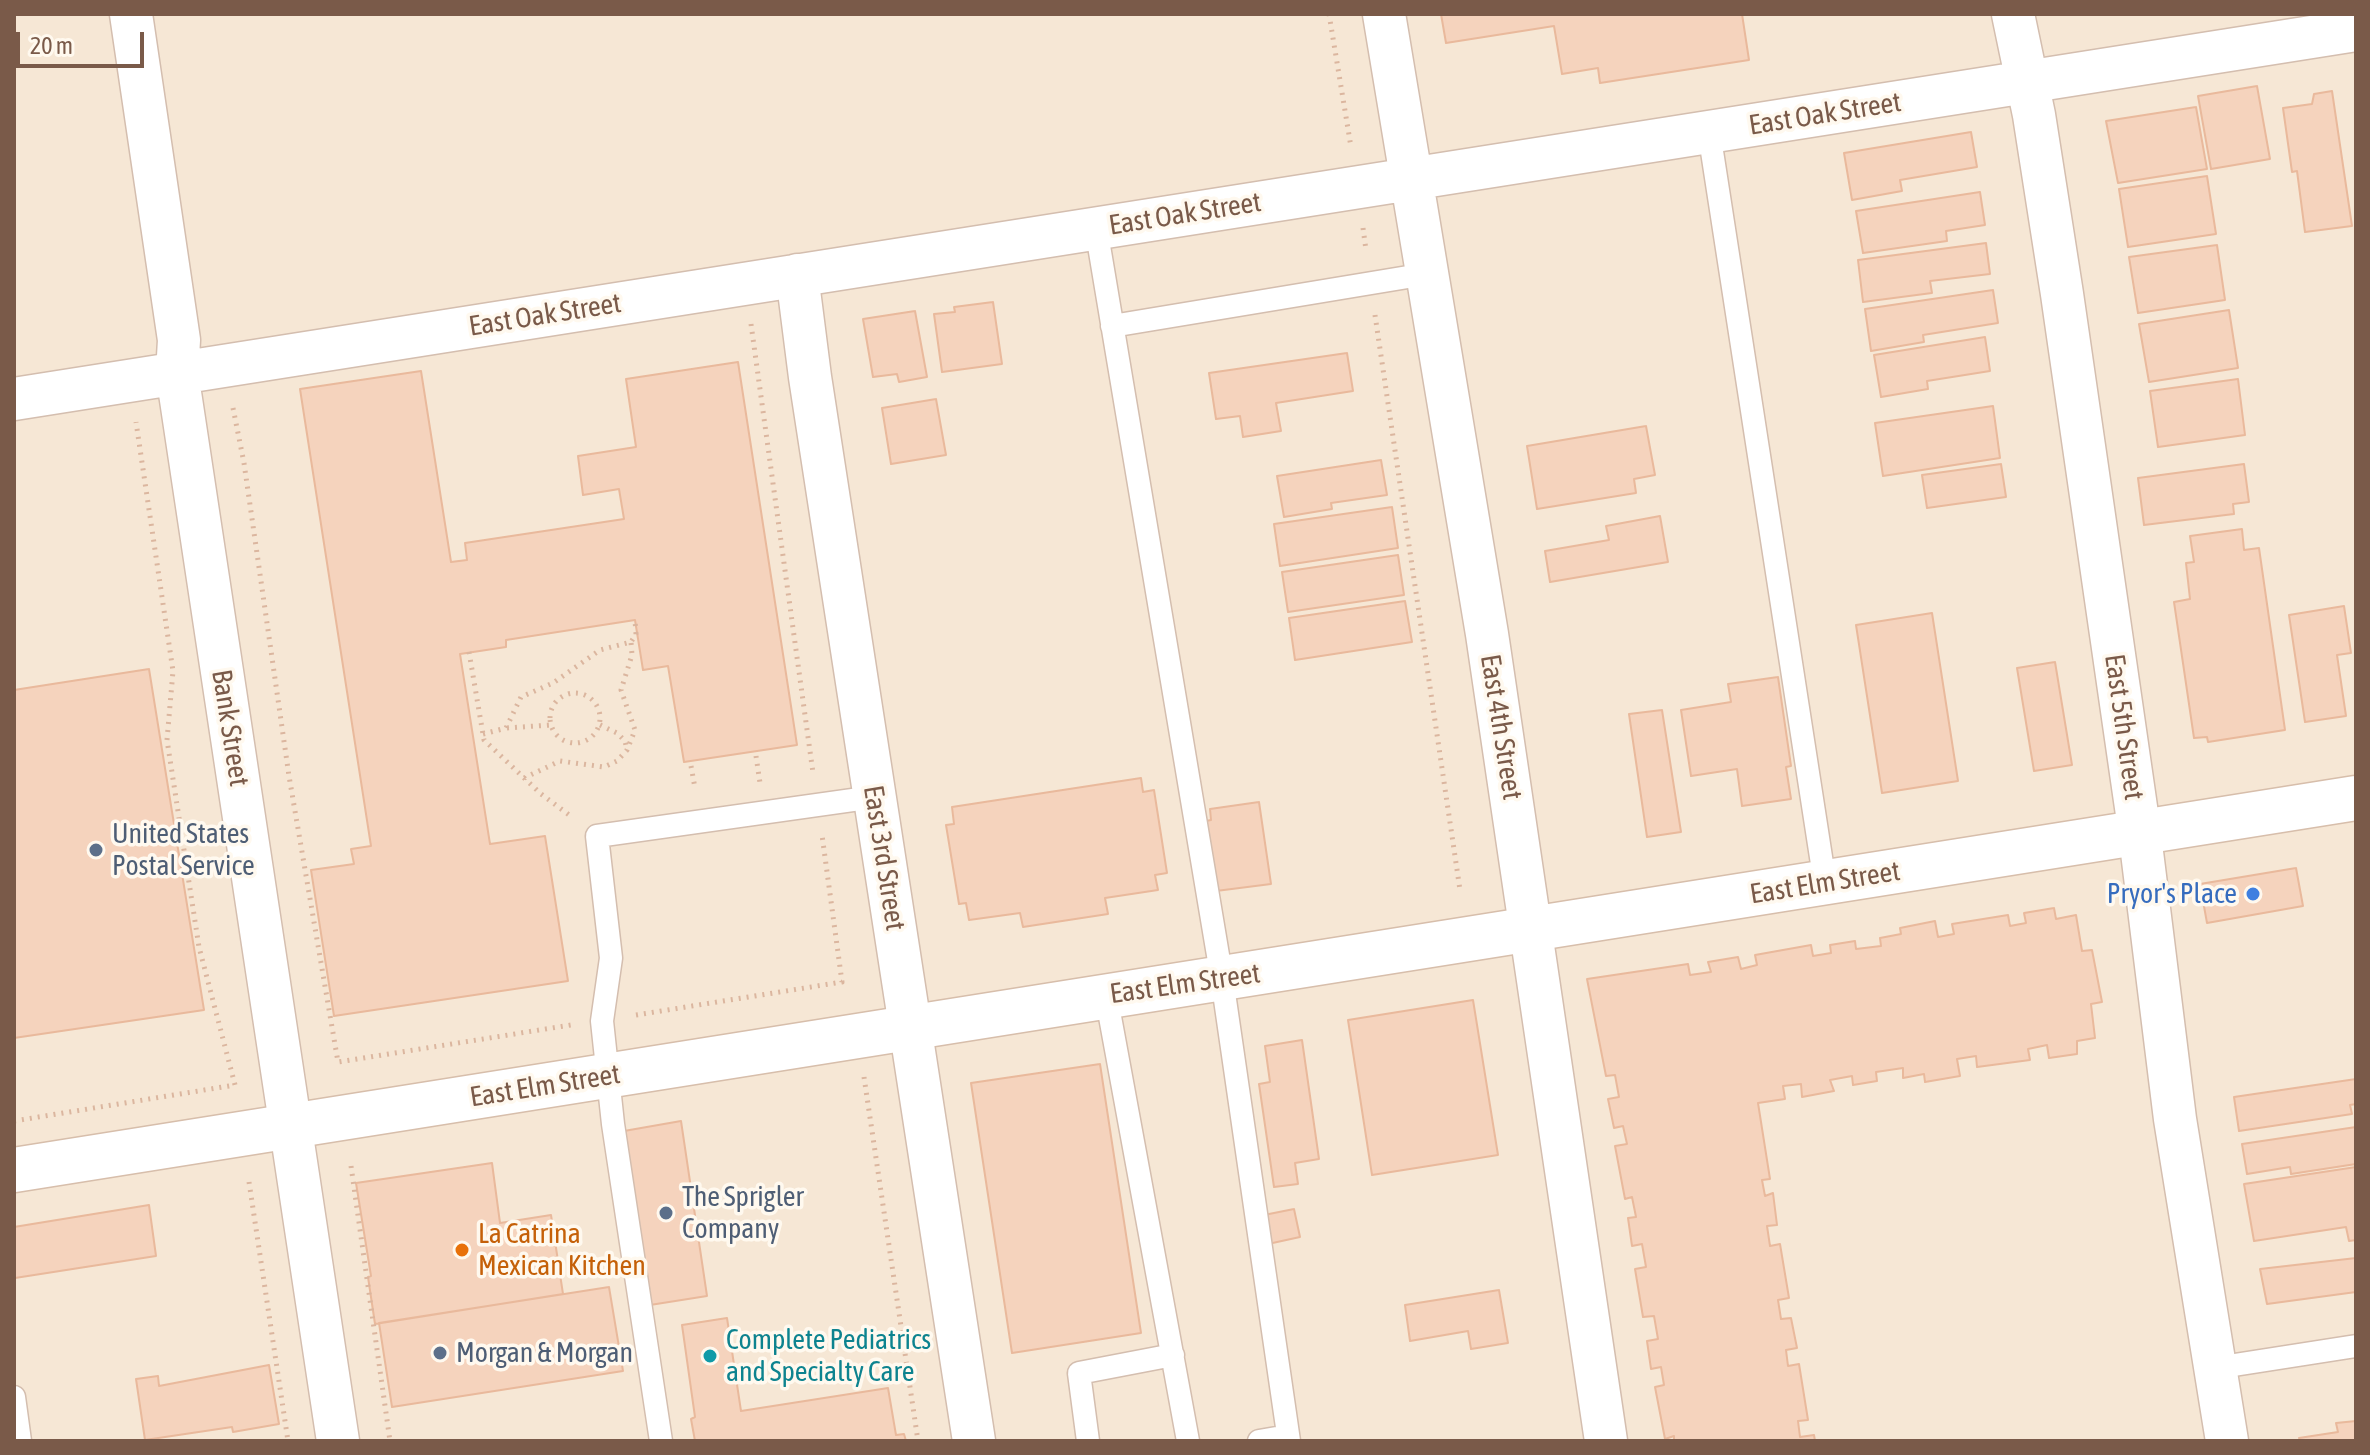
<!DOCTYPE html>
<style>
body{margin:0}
#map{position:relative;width:2370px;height:1455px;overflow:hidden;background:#fef5e7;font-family:"Asap Condensed",sans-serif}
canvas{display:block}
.frame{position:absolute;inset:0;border:16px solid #7a5a49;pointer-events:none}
.scale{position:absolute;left:16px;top:32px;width:128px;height:36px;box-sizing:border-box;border:4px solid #7a5a49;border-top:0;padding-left:10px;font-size:24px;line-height:28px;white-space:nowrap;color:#7a5a49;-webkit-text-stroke:6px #fff9ef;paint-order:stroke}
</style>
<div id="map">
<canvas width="2370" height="1455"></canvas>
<div class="frame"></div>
<div class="scale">20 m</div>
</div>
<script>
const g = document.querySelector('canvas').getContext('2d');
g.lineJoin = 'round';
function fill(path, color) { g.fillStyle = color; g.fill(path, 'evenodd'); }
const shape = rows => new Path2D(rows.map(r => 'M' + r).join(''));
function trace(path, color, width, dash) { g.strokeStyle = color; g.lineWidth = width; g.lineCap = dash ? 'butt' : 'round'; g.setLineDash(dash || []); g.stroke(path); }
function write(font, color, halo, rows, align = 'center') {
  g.font = font + ' "Asap Condensed",sans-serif'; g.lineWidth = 7; g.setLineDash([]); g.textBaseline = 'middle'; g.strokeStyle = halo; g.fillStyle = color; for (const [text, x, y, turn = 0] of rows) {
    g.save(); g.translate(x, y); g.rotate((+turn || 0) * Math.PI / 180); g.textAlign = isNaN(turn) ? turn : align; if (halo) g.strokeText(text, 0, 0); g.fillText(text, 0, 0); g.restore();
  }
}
const residential = shape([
 [14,14,2356,14,2356,1441,14,1441]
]);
const building = shape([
 [1441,14,1742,14,1749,60,1600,83,1598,68,1562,74,1554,26,1446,43,1441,14],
 [2257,86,2270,159,2211,169,2198,96,2257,86],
 [2332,91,2352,226,2305,232,2297,171,2292,172,2283,108,2312,104,2314,94,2332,91],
 [2196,107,2207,169,2118,183,2106,121,2196,107],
 [1971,132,1977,167,1900,180,1902,191,1852,200,1844,153,1971,132],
 [2207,176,2216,234,2128,247,2119,189,2207,176],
 [1980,192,1985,225,1946,231,1947,241,1863,253,1856,211,1980,192],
 [1986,243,1990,274,1930,281,1932,293,1863,302,1858,260,1986,243],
 [2217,245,2225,300,2138,313,2129,257,2217,245],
 [1993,290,1998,323,1923,335,1924,342,1871,351,1865,309,1993,290],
 [993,302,1002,364,942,372,934,314,955,312,954,307,993,302],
 [2229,310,2238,368,2149,382,2139,324,2229,310],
 [915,311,927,377,899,382,897,374,873,377,863,319,915,311],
 [1985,337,1990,371,1927,381,1928,389,1881,397,1874,355,1985,337],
 [1347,353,1353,391,1276,403,1281,431,1243,437,1240,416,1216,419,1209,373,1347,353],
 [738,362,797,745,684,762,668,666,643,670,635,620,506,640,506,647,460,654,490,844,545,836,568,981,334,1016,311,870,354,864,351,849,371,846,300,389,421,371,451,562,467,560,465,543,624,519,619,489,583,495,578,456,636,447,626,379,738,362],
 [2238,379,2245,435,2158,447,2150,391,2238,379],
 [936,399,946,455,891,464,882,408,936,399],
 [1993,406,2000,458,1883,476,1875,423,1993,406],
 [1646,426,1655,475,1634,479,1636,493,1537,509,1527,446,1646,426],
 [1381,460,1387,495,1331,503,1332,509,1284,517,1277,476,1381,460],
 [2001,464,2006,497,1927,508,1922,475,2001,464],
 [2244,464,2249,502,2233,504,2234,514,2144,525,2138,478,2244,464],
 [1392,507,1398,548,1280,566,1274,524,1392,507],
 [1660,516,1668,562,1550,582,1545,551,1609,540,1606,526,1660,516],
 [2242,529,2244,550,2259,548,2285,730,2208,742,2207,737,2194,738,2174,602,2190,599,2186,563,2194,562,2190,536,2242,529],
 [1398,555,1404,595,1288,612,1282,572,1398,555],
 [1405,601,1412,642,1295,660,1289,618,1405,601],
 [2344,606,2351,653,2337,655,2346,716,2305,722,2289,615,2344,606],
 [1932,613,1958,781,1882,793,1856,625,1932,613],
 [2055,662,2072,765,2034,771,2017,668,2055,662],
 [149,669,204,1010,14,1038,14,690,149,669],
 [1778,677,1791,766,1786,767,1791,799,1742,806,1737,769,1691,776,1681,710,1731,702,1728,684,1778,677],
 [1662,710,1681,832,1647,837,1629,714,1662,710],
 [1141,778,1143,792,1154,790,1167,873,1155,875,1158,890,1105,898,1108,914,1023,927,1020,913,969,920,966,903,959,904,946,825,954,824,952,807,1141,778],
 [1259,802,1271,884,1216,891,1206,821,1211,820,1210,809,1259,802],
 [2296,868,2303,906,2207,923,2200,884,2296,868],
 [2054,908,2056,919,2076,915,2082,951,2092,950,2102,1002,2091,1004,2095,1038,2077,1041,2077,1054,2049,1058,2047,1045,2028,1049,2030,1060,1977,1067,1976,1056,1957,1059,1960,1076,1925,1082,1924,1074,1903,1078,1903,1068,1876,1072,1877,1081,1853,1085,1852,1076,1830,1080,1834,1091,1802,1097,1801,1084,1783,1086,1785,1099,1758,1103,1770,1179,1762,1180,1765,1196,1773,1193,1777,1225,1767,1226,1770,1246,1780,1244,1789,1298,1778,1300,1781,1319,1791,1318,1797,1348,1786,1350,1788,1366,1799,1364,1808,1420,1798,1421,1800,1437,1814,1435,1815,1441,1674,1441,1674,1436,1665,1439,1655,1387,1664,1385,1661,1367,1651,1369,1647,1341,1658,1339,1654,1316,1643,1317,1635,1269,1646,1267,1642,1244,1632,1246,1628,1218,1636,1217,1632,1197,1625,1199,1615,1146,1627,1144,1623,1126,1614,1128,1608,1099,1619,1097,1615,1075,1606,1076,1587,979,1688,964,1690,975,1711,972,1708,962,1738,957,1741,969,1757,965,1755,955,1811,945,1813,956,1831,953,1830,945,1855,941,1856,949,1881,946,1880,938,1901,934,1900,928,1935,921,1938,937,1954,934,1952,924,2008,915,2010,926,2026,923,2024,913,2054,908],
 [1473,1000,1498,1155,1372,1175,1348,1020,1473,1000],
 [1302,1040,1319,1159,1295,1163,1298,1184,1274,1187,1259,1084,1270,1082,1265,1046,1302,1040],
 [1100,1064,1141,1333,1012,1353,971,1083,1100,1064],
 [2356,1079,2356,1104,2350,1105,2352,1114,2239,1131,2234,1097,2356,1079],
 [681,1121,707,1296,650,1305,624,1131,681,1121],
 [2356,1127,2356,1164,2291,1174,2290,1167,2247,1174,2242,1144,2356,1127],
 [492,1163,500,1223,551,1215,563,1294,375,1324,368,1277,371,1276,356,1183,492,1163],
 [2356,1167,2356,1240,2349,1241,2346,1227,2254,1241,2244,1184,2356,1167],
 [149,1205,156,1256,15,1278,14,1227,149,1205],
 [1294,1209,1300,1237,1268,1244,1264,1215,1294,1209],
 [2356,1258,2356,1292,2267,1304,2260,1269,2356,1258],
 [609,1287,623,1371,392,1407,379,1323,609,1287],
 [1499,1290,1508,1343,1471,1349,1468,1331,1410,1341,1405,1305,1499,1290],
 [727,1318,741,1411,888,1388,896,1435,904,1434,906,1441,695,1441,691,1419,695,1417,682,1325,727,1318],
 [269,1365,279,1424,233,1432,232,1427,145,1440,136,1379,158,1376,159,1386,269,1365],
 [2356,1421,2356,1441,2300,1441,2299,1438,2338,1432,2336,1423,2356,1421]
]);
const path = shape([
 [1329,14,1351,147],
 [1363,228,1366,250],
 [1375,315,1460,890],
 [751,324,813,773],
 [233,408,244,463,289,776,338,1062,571,1025],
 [469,652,484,740,541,794,572,817],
 '550 718a25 25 0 1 1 50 0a25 25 0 1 1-50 0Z',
 [600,725,617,733,625,741,627,750],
 [507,728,551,725],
 [483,734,506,728,521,697,553,683,600,650,631,642,636,634,635,620],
 [756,756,760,783],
 [691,766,695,788],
 [524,778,560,761,604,767,617,761,627,750,635,730,621,690,632,655,631,642],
 [636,1015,842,982,822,835],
 [864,1077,918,1441],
 [14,1121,235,1085,199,947,167,740,173,671,136,422],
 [351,1166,390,1441],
 [249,1182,288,1441]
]);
const service = shape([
 [1709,132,1825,883],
 [1096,228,1222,979,1289,1441],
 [1112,326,1426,274],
 [1106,995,1188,1441],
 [2215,1368,2356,1346],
 [14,1397,20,1441],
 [661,1441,613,1124,602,1021,611,958,597,836,874,797],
 [1088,1441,1079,1373,1173,1355],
 [1259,1441,1288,1436]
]);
const minor = shape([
 [131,14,179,340,177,373,338,1441],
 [1384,14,1487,634,1606,1441],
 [2013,14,2034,115,2062,294,2139,828,2175,1119,2227,1441],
 [797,275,810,377,974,1441],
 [14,399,2356,30]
]);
const secondary = shape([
 [14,1170,2356,798]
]);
const markers = [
 [96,850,8,"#5c6f8a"],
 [2253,894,8,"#3f7fe0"],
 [666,1213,8,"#5c6f8a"],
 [462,1250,8,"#e8710a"],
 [440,1353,8,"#5c6f8a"],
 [710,1356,8,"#0f9aa8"]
];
const streetNames = [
 ["East Oak Street",1825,114,-9],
 ["East Oak Street",1185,214,-9],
 ["East Oak Street",545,315,-9],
 ["East 4th Street",1501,727,81],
 ["East 5th Street",2124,727,82],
 ["Bank Street",230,728,81],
 ["East 3rd Street",884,858,81],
 ["East Elm Street",1825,883,-9],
 ["East Elm Street",1185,984,-8],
 ["East Elm Street",545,1086,-9]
];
const serviceNames = [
 ["United States",112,834],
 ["Postal Service",112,866],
 ["The Sprigler",682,1197],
 ["Company",682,1229],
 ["Morgan & Morgan",456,1353]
];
const shopNames = [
 ["Pryor's Place",2237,894]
];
const foodNames = [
 ["La Catrina",478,1234],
 ["Mexican Kitchen",478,1266]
];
const cultureNames = [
 ["Complete Pediatrics",726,1340],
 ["and Specialty Care",726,1372]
];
fill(residential, '#f6e7d5');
fill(building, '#f5d3bd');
trace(building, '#e9b99c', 2);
trace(service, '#d4beaf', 25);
trace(minor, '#d4beaf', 45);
trace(secondary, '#d7beab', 47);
trace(path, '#dbb69f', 5, [2, 6]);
trace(service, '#fff', 22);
trace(minor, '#fff', 42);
trace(secondary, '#fff', 44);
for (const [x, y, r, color] of markers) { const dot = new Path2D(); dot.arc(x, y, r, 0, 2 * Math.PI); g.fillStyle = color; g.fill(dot); trace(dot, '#fff9ef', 3); }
write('28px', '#7a5a49', '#fff9ef', streetNames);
write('28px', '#4e5e75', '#fff9ef', serviceNames, 'left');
write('28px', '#366cbe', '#fff9ef', shopNames, 'right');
write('28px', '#c56008', '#fff9ef', foodNames, 'left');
write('28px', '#0d838f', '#fff9ef', cultureNames, 'left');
</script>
